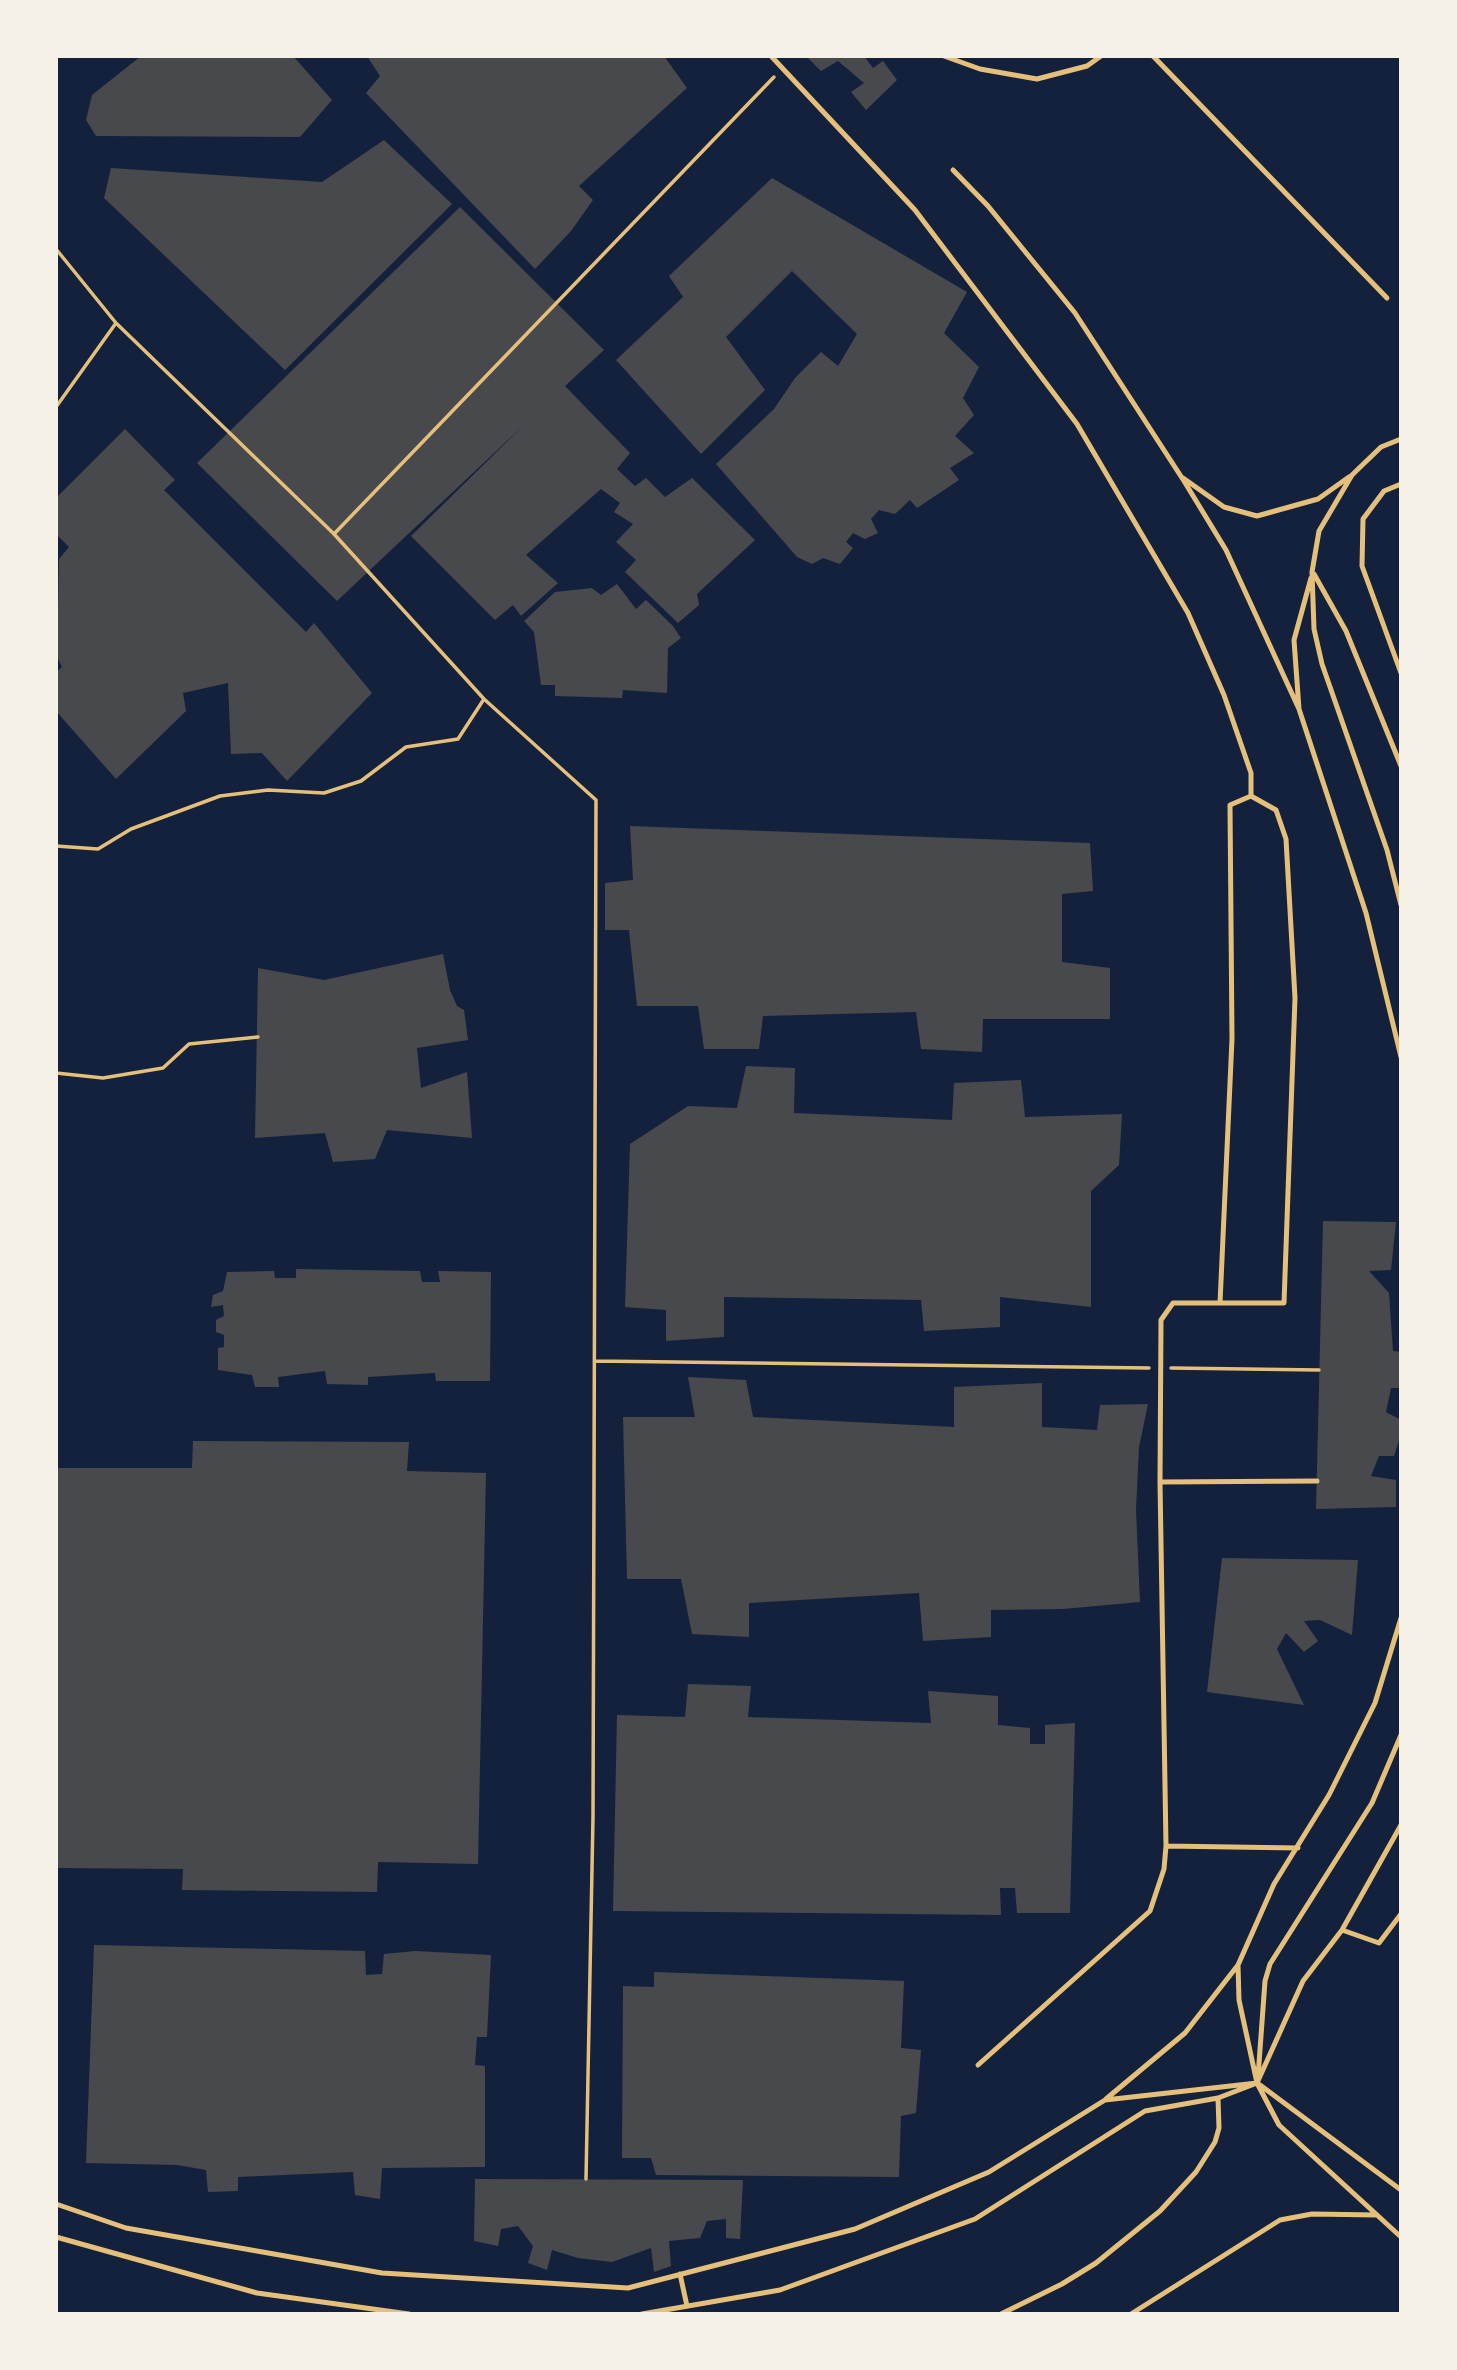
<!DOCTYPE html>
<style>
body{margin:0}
#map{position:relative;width:1457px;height:2370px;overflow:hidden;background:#14213d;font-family:"Fira Sans Condensed",sans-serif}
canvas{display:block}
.frame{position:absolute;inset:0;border:58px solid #f6f1e7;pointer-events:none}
</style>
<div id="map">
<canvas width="1457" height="2370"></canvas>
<div class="frame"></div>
</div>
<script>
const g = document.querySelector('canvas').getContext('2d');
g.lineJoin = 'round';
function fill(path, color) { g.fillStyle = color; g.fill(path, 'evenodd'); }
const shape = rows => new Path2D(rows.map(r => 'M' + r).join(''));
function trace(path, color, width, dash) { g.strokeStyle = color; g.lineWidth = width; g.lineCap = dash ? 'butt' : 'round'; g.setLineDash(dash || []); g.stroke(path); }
const building = shape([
 [141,56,293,56,332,100,300,137,96,136,86,120,92,95],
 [367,56,664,56,687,88,579,186,593,200,571,231,535,269,366,93,380,76],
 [806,56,864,56,873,68,883,61,897,80,866,110,851,92,864,83,838,61,821,71],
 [384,140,452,204,285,370,104,198,111,168,322,182],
 [772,178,967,292,944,333,979,367,963,398,974,415,955,436,974,453,950,468,959,480,917,508,910,500,895,514,879,510,871,519,878,533,865,539,853,533,846,542,853,548,840,564,823,558,812,564,797,557,716,464,774,409,795,378,821,352,838,366,857,334,792,271,726,337,765,390,701,454,616,360,683,297,669,276],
 [460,207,604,350,565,386,630,453,617,469,635,486,646,478,665,497,692,478,755,540,697,594,699,605,678,623,625,572,636,560,616,542,633,524,614,512,620,503,601,489,526,555,558,583,521,616,513,605,495,620,411,536,524,425,337,601,197,463],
 [125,429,175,480,164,490,306,632,314,623,372,693,287,781,262,753,231,754,228,683,183,693,186,711,116,779,56,711,56,672,62,667,57,657,59,559,69,547,56,534,56,498],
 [617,584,636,609,646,600,672,625,681,638,668,648,667,693,623,690,622,698,555,696,555,685,541,685,534,632,524,621,555,592,592,588,601,595],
 [630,826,1090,843,1093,891,1062,894,1062,962,1110,968,1110,1019,983,1019,982,1052,921,1049,916,1012,763,1016,759,1049,704,1049,698,1006,637,1006,629,930,605,930,605,883,633,880],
 [443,954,450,990,457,1006,464,1010,468,1040,417,1048,421,1088,467,1072,472,1138,387,1130,375,1159,333,1162,325,1133,255,1138,258,968,324,980],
 [746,1066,795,1068,794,1113,952,1120,954,1083,1021,1080,1025,1117,1122,1114,1119,1165,1091,1191,1091,1307,1000,1297,1000,1327,924,1331,921,1300,724,1297,724,1337,666,1341,666,1310,625,1307,630,1144,688,1106,737,1108],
 [1323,1221,1396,1222,1391,1270,1369,1271,1389,1293,1393,1351,1401,1352,1401,1388,1391,1388,1386,1412,1401,1420,1401,1434,1394,1456,1379,1456,1371,1476,1396,1480,1396,1507,1316,1509],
 [296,1269,420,1271,422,1282,440,1282,438,1271,491,1272,490,1381,436,1381,435,1373,368,1377,368,1385,327,1384,325,1371,278,1377,279,1387,255,1387,252,1375,218,1370,218,1348,224,1347,224,1335,216,1332,216,1320,224,1316,223,1305,211,1307,213,1295,223,1291,227,1272,274,1271,275,1278,296,1278],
 [688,1377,746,1380,753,1417,954,1427,954,1387,1042,1383,1042,1427,1097,1430,1100,1405,1148,1404,1139,1447,1136,1510,1140,1602,1063,1609,991,1610,991,1637,923,1641,919,1593,749,1603,749,1637,692,1634,681,1579,627,1579,623,1417,695,1417],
 [193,1441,409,1442,407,1471,486,1473,478,1864,378,1862,377,1892,182,1890,183,1869,56,1868,56,1468,192,1468],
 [1222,1558,1358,1560,1352,1635,1320,1620,1304,1621,1318,1641,1304,1652,1286,1633,1277,1649,1304,1705,1207,1692],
 [688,1684,751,1686,748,1717,931,1723,928,1691,998,1696,998,1725,1030,1728,1030,1744,1045,1744,1045,1725,1075,1723,1070,1913,1017,1913,1015,1888,1000,1888,1001,1915,613,1911,617,1715,685,1717],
 [94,1945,365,1951,366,1975,382,1974,384,1954,415,1951,491,1955,487,2037,477,2037,475,2065,485,2066,485,2167,382,2168,380,2199,355,2195,353,2172,238,2177,238,2191,208,2192,206,2170,177,2165,86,2163],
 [654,1972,904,1981,901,2048,921,2050,916,2113,901,2116,899,2177,656,2175,651,2158,622,2158,623,1986,654,1987],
 [475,2179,743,2180,740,2239,726,2238,726,2219,707,2221,700,2238,669,2241,671,2266,654,2272,651,2248,612,2262,578,2258,552,2250,547,2270,528,2263,533,2246,518,2226,501,2229,498,2246,474,2241]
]);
const path = shape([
 [56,249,116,323,334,534,484,699,596,800,593,1817,586,2179],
 [56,407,116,323],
 [334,534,774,77],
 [56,846,98,849,131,829,220,796,268,790,324,793,361,781,406,747,458,739,484,699],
 [56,1073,103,1078,163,1068,189,1044,258,1037],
 [595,1361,1149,1368],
 [1171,1368,1319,1370]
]);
const service = shape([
 [771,56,915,210,1077,424,1188,613,1224,695,1251,773,1251,796],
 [944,56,980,69,1037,79,1087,66,1101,56],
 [1153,56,1387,298],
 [953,170,988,206,1075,313,1184,481,1226,550,1299,709],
 [1401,439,1381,447,1352,475,1319,531,1312,572,1314,629,1322,664,1387,850,1401,905],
 [1183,478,1224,507,1257,516,1318,499,1349,477],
 [1401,484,1384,491,1363,519,1362,566,1401,673],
 [1314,574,1346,631,1401,766],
 [1311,578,1294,640,1299,709,1366,913,1401,1057],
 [1220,1303,1232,1039,1230,805,1251,796],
 [1160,1482,1317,1481],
 [1401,1618,1375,1703,1329,1795,1274,1884,1238,1965,1239,2000,1257,2083,1279,2125,1401,2237],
 [1166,1846,1298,1848],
 [1342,1930,1379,1943,1401,1914],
 [978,2065,1150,1911,1164,1869,1166,1846,1160,1482,1161,1320,1173,1303,1284,1303,1295,998,1286,839,1276,810,1251,796],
 [1258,2077,1265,1981,1270,1964,1372,1803,1401,1735],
 [1260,2085,1401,2190],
 [1106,2099,1185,2033,1238,1965],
 [56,2204,126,2228,382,2273,628,2288,855,2229,989,2172,1105,2100,1257,2083],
 [56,2237,257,2293,409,2314],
 [680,2274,687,2306],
 [642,2314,780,2290,975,2219,1145,2111,1218,2098,1257,2083,1303,1981,1342,1930,1401,1825],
 [1001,2314,1062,2284,1096,2263,1160,2211,1196,2172,1215,2142,1219,2128,1218,2098],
 [1131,2314,1280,2220,1312,2214,1376,2215]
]);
fill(building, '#48494c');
trace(path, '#e5c07b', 3.5);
trace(service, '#e5c07b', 5);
</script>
